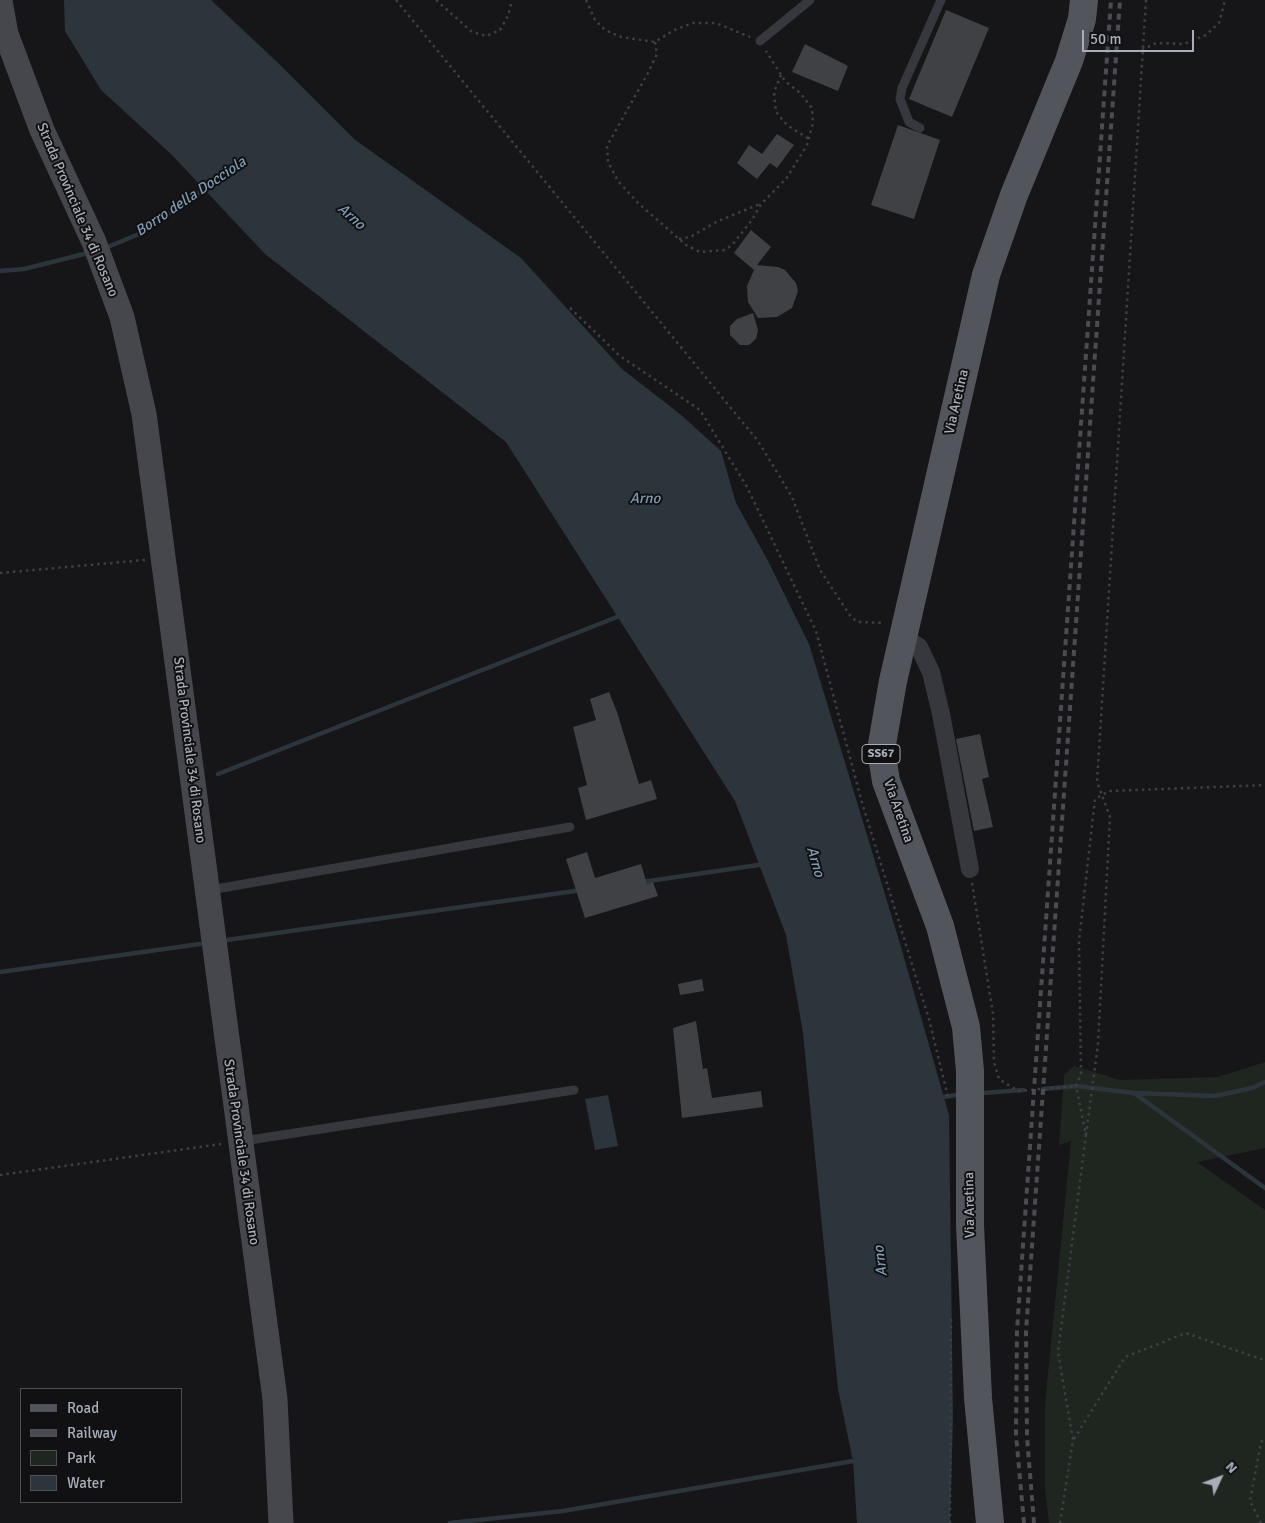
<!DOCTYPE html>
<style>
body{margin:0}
#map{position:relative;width:1265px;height:1523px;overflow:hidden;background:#161618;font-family:Signika,sans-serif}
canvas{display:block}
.legend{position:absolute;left:20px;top:1388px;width:162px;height:115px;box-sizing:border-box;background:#111113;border:1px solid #4d4f55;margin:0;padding:6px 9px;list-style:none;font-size:15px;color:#a8adb8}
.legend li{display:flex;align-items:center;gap:10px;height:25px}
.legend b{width:25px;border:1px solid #4d4f55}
.north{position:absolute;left:1195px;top:1453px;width:50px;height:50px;-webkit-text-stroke:4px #111113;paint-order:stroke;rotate:47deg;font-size:14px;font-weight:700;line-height:20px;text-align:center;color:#a8adb8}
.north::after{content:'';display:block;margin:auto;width:18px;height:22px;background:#a8adb8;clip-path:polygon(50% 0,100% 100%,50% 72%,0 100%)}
.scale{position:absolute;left:1082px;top:30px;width:112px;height:22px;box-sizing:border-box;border:2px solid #a8adb8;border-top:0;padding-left:6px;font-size:15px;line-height:18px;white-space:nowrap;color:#a8adb8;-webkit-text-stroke:4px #111113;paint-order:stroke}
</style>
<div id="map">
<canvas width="1265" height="1523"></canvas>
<ul class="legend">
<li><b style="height:6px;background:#53555c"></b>Road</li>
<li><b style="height:6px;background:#4a4c52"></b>Railway</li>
<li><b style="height:14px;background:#1e261f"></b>Park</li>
<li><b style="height:14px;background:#2c353c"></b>Water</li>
</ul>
<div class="north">N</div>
<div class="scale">50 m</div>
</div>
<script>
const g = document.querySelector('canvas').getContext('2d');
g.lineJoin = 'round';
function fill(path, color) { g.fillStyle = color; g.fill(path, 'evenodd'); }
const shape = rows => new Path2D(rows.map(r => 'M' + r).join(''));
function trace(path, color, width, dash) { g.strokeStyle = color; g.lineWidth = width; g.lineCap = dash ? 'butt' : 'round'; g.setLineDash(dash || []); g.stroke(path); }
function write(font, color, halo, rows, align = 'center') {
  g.font = font + ' Signika,sans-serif'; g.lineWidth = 4; g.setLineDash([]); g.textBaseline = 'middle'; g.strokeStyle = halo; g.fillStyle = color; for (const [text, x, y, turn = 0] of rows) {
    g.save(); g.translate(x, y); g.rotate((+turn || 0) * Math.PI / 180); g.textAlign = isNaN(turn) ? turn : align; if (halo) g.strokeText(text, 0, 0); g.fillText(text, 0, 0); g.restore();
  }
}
const green = shape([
 [1265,1062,1265,1148,1197,1162,1265,1210,1265,1523,1049,1523,1045,1489,1045,1404,1071,1141,1059,1145,1064,1075,1074,1066,1120,1080,1218,1077]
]);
const water = shape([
 [64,0,211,0,276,61,354,139,521,258,622,369,680,414,721,451,736,503,767,559,809,644,901,947,949,1115,953,1419,950,1523,857,1523,853,1461,838,1389,803,1033,786,935,735,801,506,442,265,254,172,155,101,90,65,31],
 [608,1095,618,1146,595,1150,585,1099]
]);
const stream = shape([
 [110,246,139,234,209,186],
 [0,271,24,269,84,254],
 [218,774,622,615],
 [642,882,765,864],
 [227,940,582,890],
 [0,972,200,944],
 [1043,1089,1076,1086,1134,1093,1215,1096,1252,1088,1265,1082],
 [983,1093,1023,1090],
 [1134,1093,1265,1188],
 [938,1098,956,1095],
 [450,1523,563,1511,859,1460]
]);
const building = shape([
 [946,10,989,28,952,117,909,99],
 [805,44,848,66,838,91,792,72],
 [898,125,940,140,914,219,871,205],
 [777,134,794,145,777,168,770,163,757,179,737,163,749,145,762,154],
 [751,230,771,247,757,265,778,267,785,270,796,283,798,291,792,308,777,317,758,318,748,302,747,286,754,270,734,253],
 [753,313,758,330,756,339,749,345,740,345,730,335,730,326,737,319],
 [609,692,617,712,639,784,651,780,657,799,586,820,578,788,587,785,573,727,596,720,590,699],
 [980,734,989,777,982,779,993,827,974,831,956,739],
 [587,852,595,878,641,864,647,884,653,882,658,896,585,918,566,859],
 [702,979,704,991,680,995,678,984],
 [696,1021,703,1069,707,1068,712,1098,761,1091,763,1107,682,1118,673,1028]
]);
const path = shape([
 [396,0,758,441,792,497,820,570,851,617,858,622,885,623],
 [436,0,472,32,487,36,500,30,508,16,512,0],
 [586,0,595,20,605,30,621,37,655,42,674,30,693,23,716,23,750,37],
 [655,42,657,54,648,73,607,146,608,162,618,181,638,203,686,245,700,252,725,250,732,245,752,220,761,204,786,179,807,145,813,123,812,108,800,93,785,81,766,51],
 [1142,50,1156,43,1184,44,1206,35,1219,23,1225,0],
 [781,75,774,92,776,112,787,125,809,139],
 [679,239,690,237,718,221,760,204],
 [570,308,620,356,700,410,747,487,816,631,863,806,929,1019,948,1097],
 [0,573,145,560],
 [972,883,993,1014,994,1062,999,1079,1018,1091,1076,1086],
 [1086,1135,1098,1044,1110,817,1097,782,1146,0],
 [0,1175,221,1144],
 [1074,1439,1125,1357,1186,1333,1261,1359,1265,1358],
 [950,1523,951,1315],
 [1060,1523,1073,1440,1058,1352,1086,1135,1076,1086,1081,1074,1079,941,1095,799,1109,791,1265,785],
 [1261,1523,1250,1501,1261,1442,1265,1438]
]);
const service = shape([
 [760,41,810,0],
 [920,128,909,122,900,99,902,88,941,0],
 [210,890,570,827],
 [243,1141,574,1090]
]);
const minor = shape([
 [903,637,919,647,931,672,941,714,970,869]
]);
const secondary = shape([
 [0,1,6,34,42,130,94,242,122,317,144,414,275,1399,281,1523]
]);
const primary = shape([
 [990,1523,978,1398,970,1225,970,1071,966,1027,940,926,886,781,881,750,893,681,986,275,1014,195,1069,61,1082,19,1084,0]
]);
const rail = shape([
 [1024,1523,1016,1435,1017,1330,1111,0],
 [1034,1523,1027,1437,1026,1331,1120,0]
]);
const shields = [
 [881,754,38]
];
const shieldNames = [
 ["SS67",881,754]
];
const streetNames = [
 ["Strada Provinciale 34 di Rosano",77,210,67],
 ["Via Aretina",957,402,-77],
 ["Strada Provinciale 34 di Rosano",189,750,83],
 ["Via Aretina",898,811,71],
 ["Strada Provinciale 34 di Rosano",241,1152,82],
 ["Via Aretina",970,1205,-91]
];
const waterNames = [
 ["Borro della Docciola",191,197,-34],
 ["Arno",351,217,42],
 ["Arno",645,499],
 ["Arno",815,862,74],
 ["Arno",881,1261,-97]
];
fill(green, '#1e261f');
fill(water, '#2c353c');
trace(stream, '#2c353c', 4.5);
fill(building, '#404145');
trace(path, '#3d3f44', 2.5, [2.5, 4]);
trace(service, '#37383d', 9);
trace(minor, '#37383d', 18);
trace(secondary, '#45474d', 25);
trace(primary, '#53555c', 28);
trace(rail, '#4a4c52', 4, [6, 5]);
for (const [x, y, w] of shields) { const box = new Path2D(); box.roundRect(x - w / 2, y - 9.5, w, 19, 4); g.fillStyle = '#111113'; g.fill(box); trace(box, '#a8adb8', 1); }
write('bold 12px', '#a8adb8', null, shieldNames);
write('14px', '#a8adb8', '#111113', streetNames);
write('italic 15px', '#7f9bb3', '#111113', waterNames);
</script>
